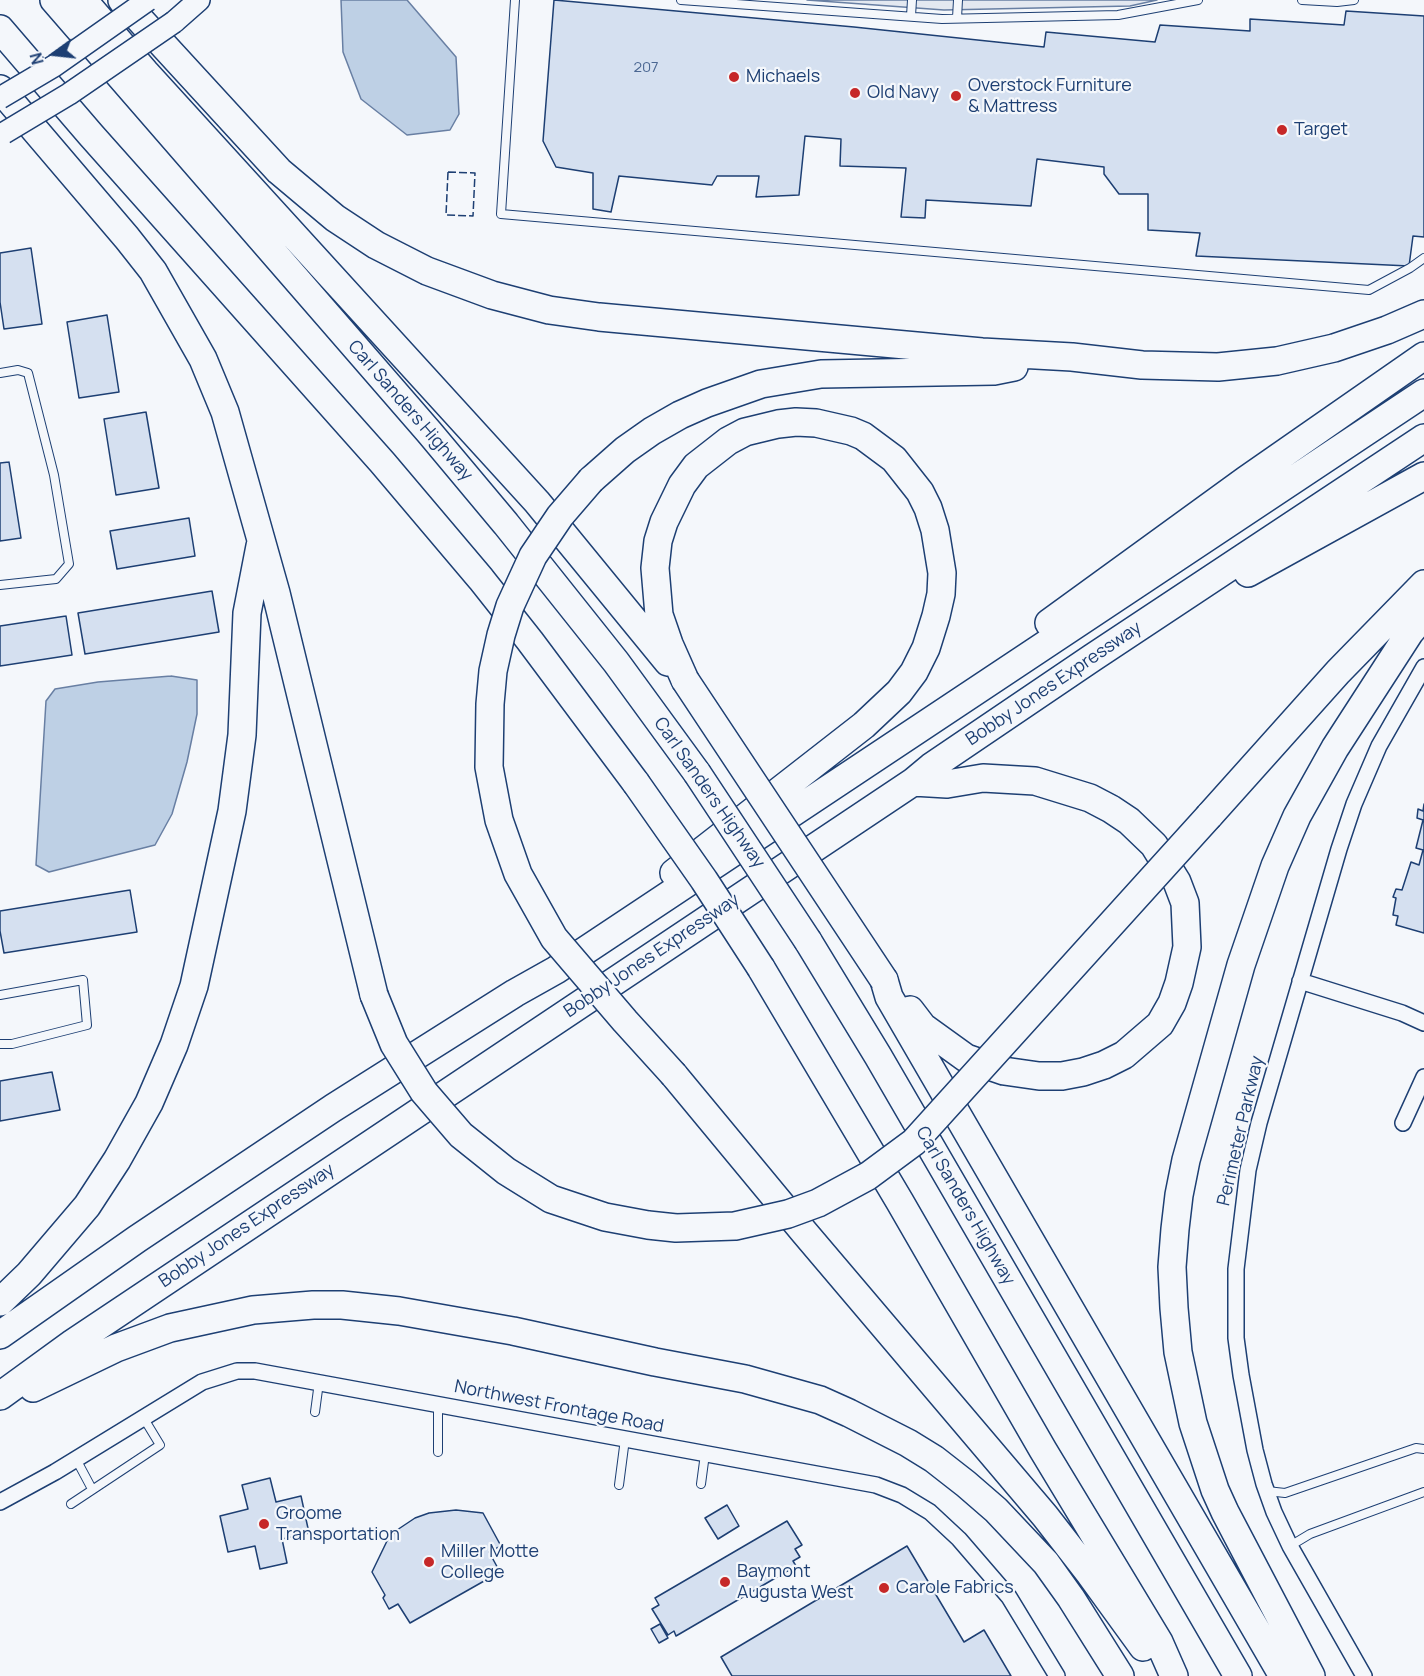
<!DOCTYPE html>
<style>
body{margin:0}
#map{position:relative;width:1424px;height:1676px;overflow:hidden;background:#f4f7fb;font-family:Manrope,sans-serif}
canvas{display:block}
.north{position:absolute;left:24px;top:24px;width:60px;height:60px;-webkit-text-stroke:4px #f4f7fb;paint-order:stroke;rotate:255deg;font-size:16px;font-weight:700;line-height:24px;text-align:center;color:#1d3f73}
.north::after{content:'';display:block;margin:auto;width:21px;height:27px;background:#1d3f73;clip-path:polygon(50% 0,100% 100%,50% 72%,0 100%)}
</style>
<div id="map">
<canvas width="1424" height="1676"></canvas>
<div class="north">N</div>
</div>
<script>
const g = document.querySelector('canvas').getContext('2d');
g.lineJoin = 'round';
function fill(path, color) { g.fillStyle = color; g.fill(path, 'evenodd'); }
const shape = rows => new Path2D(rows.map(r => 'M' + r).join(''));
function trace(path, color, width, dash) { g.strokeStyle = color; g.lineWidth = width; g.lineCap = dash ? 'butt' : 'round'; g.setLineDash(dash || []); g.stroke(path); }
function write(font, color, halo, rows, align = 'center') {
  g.font = font + ' Manrope,sans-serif'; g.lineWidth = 4.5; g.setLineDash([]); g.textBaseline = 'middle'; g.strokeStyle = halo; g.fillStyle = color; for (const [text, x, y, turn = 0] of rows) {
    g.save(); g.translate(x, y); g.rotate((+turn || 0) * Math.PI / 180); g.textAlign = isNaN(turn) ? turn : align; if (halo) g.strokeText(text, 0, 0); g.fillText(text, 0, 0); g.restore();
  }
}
const parking = shape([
 [807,0,1157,0,1130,6,944,10,807,0]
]);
const water = shape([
 [341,0,407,0,456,57,459,114,450,130,407,135,361,99,343,52,341,0],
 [171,676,197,680,197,714,187,762,172,814,155,845,49,872,36,865,46,701,55,689,98,682,171,676]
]);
const building = shape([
 [554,0,854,27,1044,47,1046,32,1155,42,1160,25,1250,31,1250,19,1344,25,1346,11,1424,16,1424,237,1413,236,1409,266,1196,256,1200,233,1148,230,1148,194,1119,194,1104,174,1104,167,1037,159,1031,206,926,200,925,218,901,217,906,168,840,166,841,139,805,136,799,195,756,197,759,176,717,176,712,185,619,176,611,212,593,209,593,173,556,167,543,141,554,0],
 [31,248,42,324,4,329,0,302,0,253,31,248],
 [107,315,119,392,79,398,67,322,107,315],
 [146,412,159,488,116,495,104,419,146,412],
 [9,462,21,538,0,541,0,463,9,462],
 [189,518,195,556,117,569,110,531,189,518],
 [212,591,219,632,85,654,78,613,212,591],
 [66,616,72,655,0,666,0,626,66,616],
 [1424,804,1424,933,1396,925,1398,916,1393,915,1396,898,1393,897,1396,889,1402,890,1411,862,1419,865,1423,850,1416,848,1423,820,1417,818,1418,809,1423,811,1424,804],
 [130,890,137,932,4,953,0,931,0,911,130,890],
 [52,1072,60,1110,0,1121,0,1081,52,1072],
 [270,1478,276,1502,301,1496,309,1533,282,1539,287,1563,260,1569,255,1546,228,1552,220,1516,248,1509,242,1485,270,1478],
 [727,1505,739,1526,718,1539,705,1518,727,1505],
 [456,1510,483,1513,501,1546,489,1552,500,1572,410,1623,398,1604,389,1609,383,1598,385,1595,372,1572,387,1541,397,1530,415,1518,429,1513,456,1510],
 [787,1521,802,1545,795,1549,800,1557,793,1561,796,1566,676,1636,674,1631,668,1635,652,1609,659,1605,655,1598,787,1521],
 [907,1546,964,1642,984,1630,1011,1676,732,1676,721,1657,907,1546],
 [660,1624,668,1638,659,1643,651,1629,660,1624]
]);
const lane = shape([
 [515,0,501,214,1369,290,1410,268,1424,258],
 [681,0,942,19,1118,15,1198,0],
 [1302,0,1337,2,1354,0],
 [911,16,912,0],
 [957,18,958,0],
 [0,373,18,370,28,373,54,475,69,564,56,579,0,585],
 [0,995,83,980,87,1025,12,1044,0,1044],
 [438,1404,438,1452],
 [315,1412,319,1382],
 [76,1459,92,1489],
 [701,1484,705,1454],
 [619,1485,625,1439],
 [1267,1491,1285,1493,1416,1448,1424,1449],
 [71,1504,160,1445,143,1417],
 [1290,1546,1310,1534,1424,1492]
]);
const street = shape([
 [1300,981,1402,1013,1424,1023],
 [1403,1123,1424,1077],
 [0,1502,55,1472,202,1382,237,1371,255,1371,876,1485,902,1495,930,1512,959,1539,1009,1597,1057,1676],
 [1364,1676,1290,1546,1274,1512,1264,1484,1255,1450,1241,1375,1236,1338,1236,1269,1248,1170,1259,1123,1339,849,1354,804,1379,746,1424,667]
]);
const secondary = shape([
 [174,22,199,0]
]);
const highway = shape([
 [54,0,429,432,506,524,616,662,697,773],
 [83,0,145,72,537,502,668,662],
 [122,0,279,171,335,218,376,245,427,271,492,295,549,310,599,317,982,352,1072,357,1142,365,1218,367,1277,361,1334,348,1387,330,1424,314],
 [0,29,91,135,382,462,481,579,530,641,636,783],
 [0,89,127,238,153,271,203,359,225,412,276,593,374,995],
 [591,480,625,450,652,431,680,415,707,403,761,384,821,374,994,371,1014,367],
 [1248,573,1424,476],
 [1049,623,1246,480,1424,356],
 [1209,816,1338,672,1424,584],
 [674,873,864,725,899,692,914,672,926,648,936,616,941,594,942,573,935,530,928,508,920,492,894,459,863,436,851,431,816,423,796,422,778,424,745,432,728,441,696,466,682,485,664,522,658,541,655,568,659,615,669,644,685,680],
 [808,941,878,1056,1238,1676],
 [761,968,900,1202,1043,1450,1159,1642,1174,1676],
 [884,980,889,997,1283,1676],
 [910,1010,923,1027,966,1058,1004,1071,1039,1076,1062,1076,1083,1072,1104,1065,1124,1055,1160,1024,1172,1003,1179,983,1187,947,1185,903,1177,882,1154,845,1129,821,1111,809,1090,798,1035,781,983,778,947,784,913,782],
 [674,1075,804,1232,1045,1516,1090,1574,1143,1647],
 [0,1302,29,1274,87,1206,117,1160,149,1103,174,1045,194,986,232,811,242,735,247,613,260,546],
 [0,1335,137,1239,333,1108,515,993,556,970,1424,393],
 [33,1388,116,1348,170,1328,253,1310,313,1305,342,1305,399,1311,513,1331,655,1362,745,1379,820,1400,849,1413,908,1443,934,1459,966,1484,996,1510,1046,1563,1071,1598,1120,1676],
 [0,1396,73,1343,913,782,931,767,1092,658,1424,438],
 [1311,1676,1225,1512,1215,1490,1193,1423,1178,1352,1174,1308,1172,1267,1175,1229,1179,1195,1186,1160,1241,965,1275,866,1297,816,1335,748,1410,632,1424,616]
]);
const secondaryBridge = shape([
 [0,98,54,66,148,0],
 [4,133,69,94,174,22]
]);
const highwayBridge = shape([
 [591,480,560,516,533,556,510,606,501,635,493,671,490,704,489,767,499,820,518,874,554,938,625,1021,674,1075],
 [685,680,884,980],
 [697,773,808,941],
 [636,783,704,880,761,968],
 [374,995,394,1044,424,1092,461,1135,506,1171,551,1199,605,1217,648,1225,676,1228,735,1226,788,1214,818,1203,868,1176,914,1142,1209,816]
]);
const fence = shape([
 [448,172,475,173,473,216,446,215,448,172]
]);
const markers = [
 [734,77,6,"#c62828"],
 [855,93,6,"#c62828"],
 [956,96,6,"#c62828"],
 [1282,130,6,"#c62828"],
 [264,1524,6,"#c62828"],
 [429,1562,6,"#c62828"],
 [725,1582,6,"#c62828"],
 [884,1588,6,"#c62828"]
];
const numberNames = [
 ["207",646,68]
];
const poiNames = [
 ["Michaels",746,77],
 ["Overstock Furniture",968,86],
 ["& Mattress",968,107],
 ["Old Navy",867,93],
 ["Target",1294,130],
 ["Groome",276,1514],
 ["Transportation",276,1535],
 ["Miller Motte",441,1552],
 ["College",441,1573],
 ["Baymont",737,1572],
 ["Augusta West",737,1593],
 ["Carole Fabrics",896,1588]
];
const streetNames = [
 ["Carl Sanders Highway",410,411,49],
 ["Bobby Jones Expressway",1054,684,-34],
 ["Carl Sanders Highway",709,793,55],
 ["Bobby Jones Expressway",652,956,-34],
 ["Perimeter Parkway",1241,1131,-77],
 ["Carl Sanders Highway",965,1206,60],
 ["Bobby Jones Expressway",247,1226,-34],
 ["Northwest Frontage Road",559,1407,11]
];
fill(parking, '#e3e8f0');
trace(parking, '#687fa3', 1.5);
fill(water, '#bed0e5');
trace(water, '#687fa3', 1.5);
fill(building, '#d5e0f0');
trace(building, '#1d3f73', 1.5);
trace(lane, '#1d3f73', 10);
trace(street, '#1d3f73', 18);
trace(secondary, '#1d3f73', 24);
trace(highway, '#1d3f73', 30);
trace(lane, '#f4f7fb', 8);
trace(street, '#f4f7fb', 15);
trace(secondary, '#f4f7fb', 21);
trace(highway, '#f4f7fb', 27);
trace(secondaryBridge, '#1d3f73', 24, []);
trace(highwayBridge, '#1d3f73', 30, []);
trace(secondaryBridge, '#f4f7fb', 21);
trace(highwayBridge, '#f4f7fb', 27);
trace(fence, '#1d3f73', 1.5, [8, 3]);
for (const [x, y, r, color] of markers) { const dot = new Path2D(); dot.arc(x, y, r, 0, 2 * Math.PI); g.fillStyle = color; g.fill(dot); trace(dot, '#f4f7fb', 2); }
write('15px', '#4b6792', null, numberNames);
write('18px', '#1d3f73', '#f4f7fb', poiNames, 'left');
write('18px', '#1d3f73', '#f4f7fb', streetNames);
</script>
